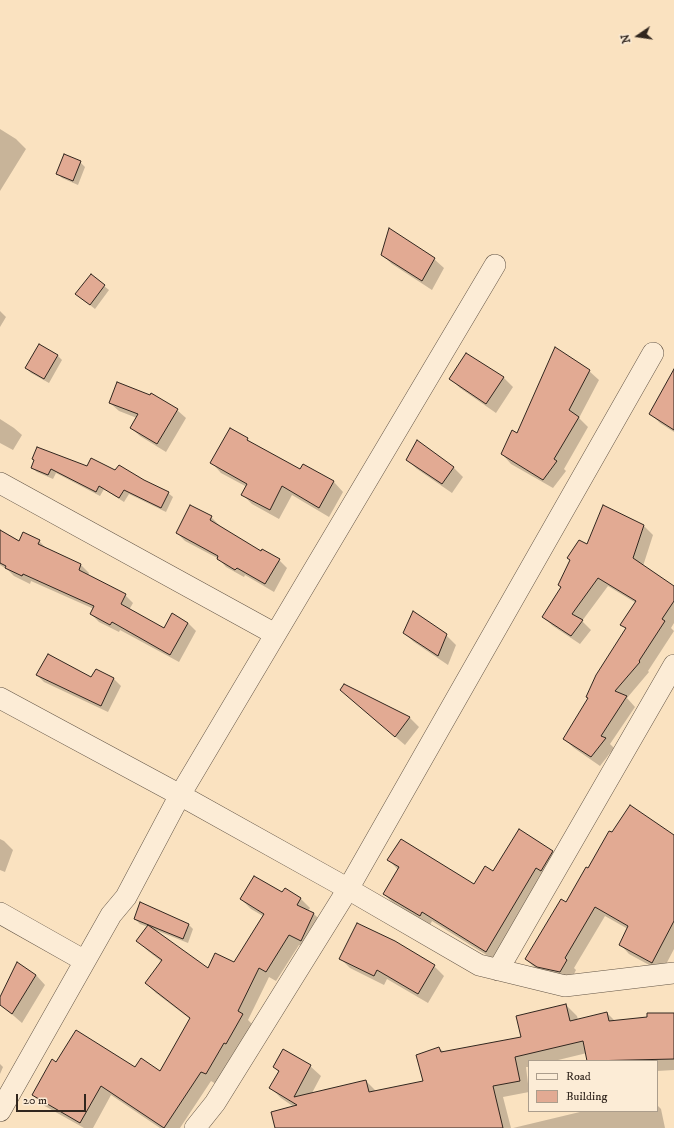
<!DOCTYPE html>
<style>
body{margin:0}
#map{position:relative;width:674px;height:1128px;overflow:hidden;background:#fae2c0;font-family:"IM FELL DW Pica",serif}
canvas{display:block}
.legend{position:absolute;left:528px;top:1060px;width:130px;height:52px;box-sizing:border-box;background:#fcecd6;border:1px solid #ab9d8c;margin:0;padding:5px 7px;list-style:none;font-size:12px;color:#31261e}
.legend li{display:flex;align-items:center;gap:8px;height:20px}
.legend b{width:20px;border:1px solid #ab9d8c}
.north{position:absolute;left:618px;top:16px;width:40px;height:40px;-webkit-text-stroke:3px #fcecd6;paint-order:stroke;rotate:257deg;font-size:11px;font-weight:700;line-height:16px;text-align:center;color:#31261e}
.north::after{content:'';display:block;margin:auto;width:14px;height:18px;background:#31261e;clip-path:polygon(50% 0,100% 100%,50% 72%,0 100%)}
.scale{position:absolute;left:16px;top:1094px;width:70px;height:18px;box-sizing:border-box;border:2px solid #31261e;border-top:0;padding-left:5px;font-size:12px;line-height:14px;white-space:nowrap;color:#31261e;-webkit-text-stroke:3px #fcecd6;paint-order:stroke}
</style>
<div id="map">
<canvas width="674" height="1128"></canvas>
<ul class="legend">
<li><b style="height:5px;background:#fcecd6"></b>Road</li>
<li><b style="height:11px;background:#e2aa93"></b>Building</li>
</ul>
<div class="north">N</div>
<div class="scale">20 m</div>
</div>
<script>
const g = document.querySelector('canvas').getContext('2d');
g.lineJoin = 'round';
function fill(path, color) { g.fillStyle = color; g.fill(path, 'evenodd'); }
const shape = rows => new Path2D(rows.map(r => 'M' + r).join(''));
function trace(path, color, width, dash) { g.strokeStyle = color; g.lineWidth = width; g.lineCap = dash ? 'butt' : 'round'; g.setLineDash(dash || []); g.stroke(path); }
const shadow = shape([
 [0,129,16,139,26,149,0,191],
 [80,162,85,167,78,185,62,178,57,173],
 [382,255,434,259,444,268,432,290,392,264],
 [104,286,109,290,95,309,76,294],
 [0,311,6,317,0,327],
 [39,345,58,356,62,360,49,383,31,373,26,368],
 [589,371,599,380,579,418,588,427,564,469,566,471,553,488,511,464,502,454,517,435],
 [503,377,513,387,496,413,460,388,451,379],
 [674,399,674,432,660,423,651,414],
 [110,403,177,410,186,418,166,452,140,436,131,428,137,418,119,411],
 [0,419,14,428,22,435,13,450,0,443],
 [247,439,252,444,301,470,303,465,334,482,343,492,329,517,292,495,279,519,252,504,243,495,247,487,221,473,212,463],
 [418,441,454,468,463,477,452,493,417,469,407,460],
 [87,467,144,481,168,493,173,497,166,512,129,494,124,502,104,489,100,496,56,473,53,479,37,472,32,468],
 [211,517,220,526,219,527,261,552,279,560,287,568,274,592,245,575,244,577,226,567,219,559,185,541,177,533],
 [644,526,653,535,643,566,674,587,674,623,671,628,674,631,648,671,649,672,627,698,635,707,610,744,614,748,600,766,574,748,564,739,589,698,626,629,622,625,636,603,608,586,582,621,591,630,580,644,553,626,543,617,588,545],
 [0,530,20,541,39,541,47,549,81,565,89,573,88,575,125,595,133,603,129,610,164,630,188,623,196,631,179,662,120,630,119,632,99,622,91,614,94,609,31,581,30,584,14,576,8,570,0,565],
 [404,633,446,635,456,645,448,665,414,642],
 [96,670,114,679,121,686,108,712,44,682,37,675,92,679],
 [351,699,409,717,419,727,405,745],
 [674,836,674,949,662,972,629,954,620,944,628,929,605,916,574,968,576,970,570,982,536,969,526,959,589,870],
 [0,839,4,841,13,850,5,872,0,870],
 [552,851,562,861,496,961,432,921,430,925,394,904,384,894,398,870,389,860,474,886,493,872],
 [282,894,300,898,310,908,308,911,314,914,324,924,311,951,299,945,276,981,269,977,248,1020,253,1025,236,1053,234,1052,216,1084,211,1081,180,1128,160,1128,111,1095,93,1128,84,1128,43,1105,33,1095,57,1063,135,1068,160,1072,190,1019,156,993,146,983,162,962,148,951,138,941,148,927,140,924,135,919,189,925,193,929,188,943,153,929,208,970,234,964,263,916,251,909,241,899],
 [340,958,434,966,444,976,428,1003,387,979,384,985,350,968],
 [36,975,45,985,22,1023,0,1004,0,999],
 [566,1005,577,1016,578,1020,607,1013,615,1021,674,1014,674,1070,657,1071,657,1061,588,1061,587,1053,554,1061,529,1061,529,1067,526,1067,529,1092,503,1097,511,1128,276,1128,294,1107,281,1098,270,1087,279,1072,274,1067,310,1066,321,1076,312,1093,366,1081,376,1091,425,1082,439,1048,444,1052,522,1038],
 [0,1064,3,1067,0,1074],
 [657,1105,661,1109,665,1128,513,1128,584,1111,657,1111]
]);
const building = shape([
 [64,154,81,161,73,181,56,174,64,154],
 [389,228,435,258,422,281,381,255,389,228],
 [91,274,105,285,90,305,75,294,91,274],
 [39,344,58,355,44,379,25,368,39,344],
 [555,347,590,370,569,410,579,417,554,459,557,461,543,480,501,454,512,430,517,433,555,347],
 [466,353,504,377,486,404,449,379,466,353],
 [674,369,674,430,649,414,674,369],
 [117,382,150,395,151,393,178,409,157,444,130,428,138,414,109,403,117,382],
 [230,428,248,438,247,440,300,469,303,464,334,481,319,508,282,486,270,510,241,495,247,484,210,463,230,428],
 [417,440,454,467,442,484,406,460,417,440],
 [37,447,87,466,91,458,115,470,119,465,144,480,169,492,161,508,124,490,119,498,99,486,96,492,51,469,48,475,31,468,34,460,32,459,37,447],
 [190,505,212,516,210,520,261,551,262,549,280,559,265,584,237,568,235,570,217,559,218,556,176,533,190,505],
 [603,505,644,525,633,558,674,586,674,601,662,619,665,621,639,661,640,662,615,691,627,696,601,736,606,738,591,757,563,739,588,698,586,697,596,675,626,628,620,625,636,601,598,578,572,614,583,620,571,636,542,617,561,587,558,585,570,560,567,558,579,540,587,544,603,505],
 [0,530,19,541,23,532,40,540,38,544,81,564,79,570,126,594,121,604,164,628,172,613,188,623,170,655,112,622,110,625,90,614,94,606,23,574,22,576,5,568,6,566,0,563,0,530],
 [413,611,447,634,438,656,403,633,413,611],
 [48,654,91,677,96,669,114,678,101,706,36,675,48,654],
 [344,684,410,717,395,737,340,690,344,684],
 [630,805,674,835,674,921,652,963,619,945,628,926,595,907,565,958,567,960,560,972,537,967,525,959,561,899,566,902,586,867,588,868,609,831,612,832,630,805],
 [519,829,553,851,541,871,536,868,486,952,422,912,420,916,383,894,399,867,387,860,401,839,474,884,485,866,493,871,519,829],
 [254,876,282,892,285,888,301,898,297,905,314,913,301,941,289,935,266,972,259,968,238,1011,243,1014,226,1044,224,1043,206,1074,201,1072,164,1128,101,1086,80,1123,32,1095,52,1059,56,1062,76,1030,135,1067,141,1058,160,1071,190,1018,145,983,162,960,136,941,148,925,208,968,215,953,234,962,264,914,240,899,254,876],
 [140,902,189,924,183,939,134,919,140,902],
 [357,923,395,941,435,965,418,994,377,970,374,976,339,959,357,923],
 [17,962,36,975,12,1014,0,1005,0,997,17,962],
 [566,1004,570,1021,607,1012,609,1021,647,1017,647,1013,674,1013,674,1059,587,1061,583,1041,515,1057,520,1081,493,1086,503,1128,275,1128,271,1112,297,1105,269,1088,279,1071,273,1067,283,1049,311,1065,294,1097,366,1080,369,1092,423,1081,416,1055,439,1047,441,1052,521,1037,516,1016,566,1004]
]);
const minor = shape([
 [0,483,275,634],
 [0,698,180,795,336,882,479,965,565,986,674,973],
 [0,913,85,961],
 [498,970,674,665],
 [0,1111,111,915,126,897,180,795,495,265],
 [195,1128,215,1103,348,889,653,353]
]);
fill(shadow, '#0003');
fill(building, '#e2aa93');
trace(building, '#31261e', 1);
trace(minor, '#635546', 22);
trace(minor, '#fcecd6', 21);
</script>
